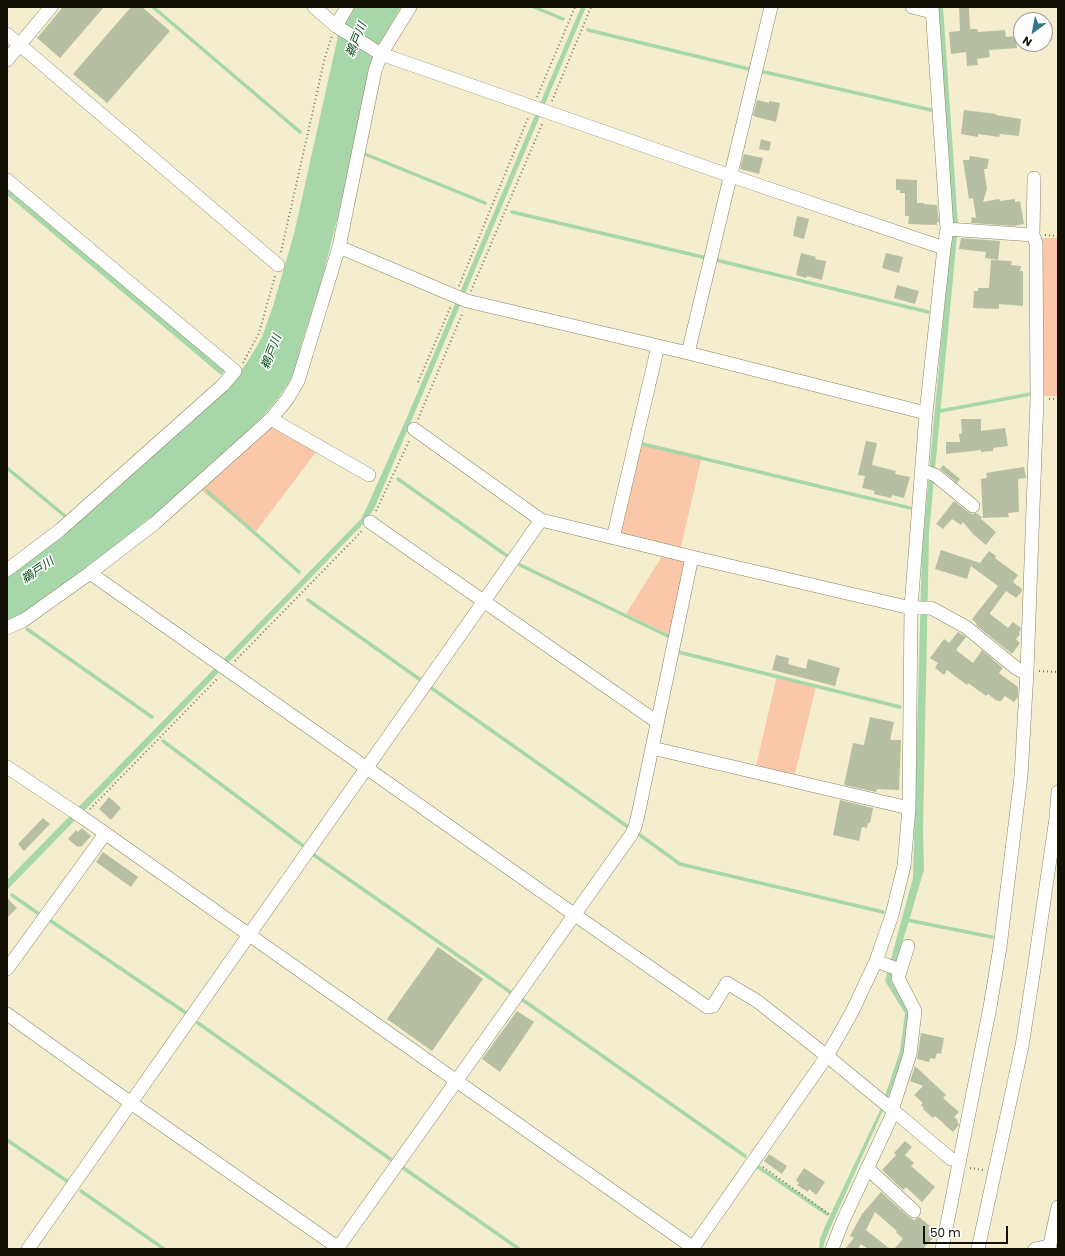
<!DOCTYPE html>
<meta charset="utf-8">
<style>
body{margin:0}
#map{position:relative;width:1065px;height:1256px;overflow:hidden;background:#f4eece;font-family:Poppins,sans-serif}
canvas{display:block}
.frame{position:absolute;inset:0;border:8px solid #131106;pointer-events:none}
.north{position:absolute;left:1013px;top:12px;width:40px;height:40px;box-sizing:border-box;background:#fff;border:1px solid #a1a09b;border-radius:50%;rotate:212deg;font-size:11px;font-weight:700;line-height:16px;text-align:center;color:#131106}
.north::after{content:'';display:block;margin:auto;width:14px;height:18px;background:#337687;clip-path:polygon(50% 0,100% 100%,50% 72%,0 100%)}
.scale{position:absolute;left:923px;top:1226px;width:85px;height:18px;box-sizing:border-box;border:2px solid #131106;border-top:0;padding-left:5px;font-size:12px;line-height:14px;white-space:nowrap;color:#131106;-webkit-text-stroke:3px #fff;paint-order:stroke}
</style>
<div id="map">
<canvas width="1065" height="1256"></canvas>
<div class="frame"></div>
<div class="north">N</div>
<div class="scale">50 m</div>
</div>
<script>
const g = document.querySelector('canvas').getContext('2d');
g.lineJoin = 'round';
function fill(path, color) { g.fillStyle = color; g.fill(path, 'evenodd'); }
const shape = rows => new Path2D(rows.map(r => 'M' + r).join(''));
function trace(path, color, width, dash) { g.strokeStyle = color; g.lineWidth = width; g.lineCap = dash ? 'butt' : 'round'; g.setLineDash(dash || []); g.stroke(path); }
function write(font, color, halo, rows, align = 'center') {
  g.font = font + ' Poppins,"Noto Sans JP",sans-serif'; g.lineWidth = 3; g.setLineDash([]); g.textBaseline = 'middle'; g.strokeStyle = halo; g.fillStyle = color; for (const [text, x, y, turn = 0] of rows) {
    g.save(); g.translate(x, y); g.rotate((+turn || 0) * Math.PI / 180); g.textAlign = isNaN(turn) ? turn : align; if (halo) g.strokeText(text, 0, 0); g.fillText(text, 0, 0); g.restore();
  }
}
const green = shape([
 [1037,238,1058,238,1058,396,1040,396],
 [271,427,316,452,254,534,201,490],
 [642,442,702,456,680,551,620,536],
 [664,553,687,560,672,636,626,614],
 [777,676,816,686,794,778,755,770]
]);
const water = shape([
 [352,7,401,7,381,43,323,276,301,346,296,368,288,384,278,398,264,415,241,438,165,506,125,538,29,610,7,623,7,576,231,384,248,361,262,337,273,306,294,234,338,36,343,21],
 [581,7,586,7,374,509,366,521,7,890,7,880,361,519,367,507,408,415],
 [938,7,943,7,958,225,929,533,923,830,924,870,891,981,910,1012,905,1052,884,1108,831,1226,825,1241,823,1249,819,1249,820,1239,826,1224,881,1108,900,1051,905,1013,885,981,913,878,922,550,951,234],
 [7,187,225,371,221,375,7,195]
]);
const stream = shape([
 [153,7,300,132],
 [534,7,563,19],
 [588,30,749,69],
 [760,71,931,110],
 [365,154,485,203],
 [512,212,707,258],
 [716,260,928,312],
 [940,411,1031,394],
 [638,443,910,508],
 [7,468,65,516],
 [398,479,510,558],
 [207,491,299,572],
 [520,565,670,637],
 [308,600,422,681],
 [27,629,152,717],
 [678,652,900,707],
 [430,687,631,829],
 [163,741,306,848],
 [637,833,680,864,883,912],
 [311,853,513,994],
 [12,895,39,914],
 [907,920,992,937],
 [51,921,186,1013],
 [520,998,745,1156],
 [198,1023,393,1161],
 [7,1140,67,1181],
 [757,1166,827,1214],
 [402,1167,519,1249],
 [81,1191,164,1249]
]);
const building = shape([
 [63,7,104,7,60,58,37,38],
 [131,7,142,7,170,31,107,103,73,74],
 [959,7,969,7,970,29,977,29,978,32,1005,30,1006,37,1016,36,1017,48,989,50,990,57,977,59,978,65,967,66,966,52,951,54,949,32,960,31],
 [757,100,769,103,769,101,780,103,776,122,753,116],
 [964,110,996,114,996,115,1021,119,1019,136,1000,134,999,137,978,134,978,137,961,134],
 [761,139,771,142,769,151,759,149],
 [744,154,763,158,759,174,740,169],
 [970,156,989,159,987,169,984,169,987,189,983,202,999,199,1000,201,1015,199,1015,202,1020,201,1024,224,1014,226,971,223,972,217,976,218,973,198,969,199,963,160,969,160],
 [896,179,917,180,917,203,924,203,924,204,937,205,939,222,937,222,937,225,908,224,909,216,905,216,905,193,900,193,900,190,896,190],
 [797,216,809,219,804,239,793,236],
 [961,238,1000,241,998,260,985,258,986,252,959,249],
 [801,253,816,257,815,259,826,261,822,280,807,276,806,278,796,275],
 [886,253,903,257,899,273,882,268],
 [991,260,1012,261,1011,265,1021,266,1020,271,1023,271,1023,306,999,304,999,309,973,308,974,291,978,291,978,288,989,288],
 [897,285,919,291,915,304,894,298],
 [961,419,981,419,981,431,1005,428,1008,446,993,448,993,451,981,452,981,450,946,454,946,442,960,442,959,434,962,433],
 [866,441,877,443,872,465,896,471,895,474,910,477,904,498,892,495,891,498,874,494,875,491,862,488,865,476,858,475],
 [943,465,960,479,957,483,940,469],
 [1024,467,1026,478,1018,479,1019,512,1008,513,1009,517,980,518,996,532,986,545,974,535,963,522,961,525,952,519,943,529,936,524,954,501,968,512,972,514,976,513,983,518,981,479,987,478,986,473],
 [941,550,980,563,989,551,996,556,995,558,1018,575,1013,582,1022,589,1022,591,1016,598,1006,591,990,613,990,614,1008,628,1013,622,1021,628,1019,633,1020,634,1016,639,1020,643,1012,654,976,625,977,624,972,619,998,586,971,566,967,579,935,569],
 [958,632,966,637,956,650,973,663,982,650,1003,668,999,673,1018,687,1018,697,1014,702,1005,696,1000,702,998,700,997,701,988,694,986,696,968,683,967,685,947,670,944,675,935,668,938,663,930,658,944,639,949,643],
 [776,655,789,658,788,664,806,669,808,659,840,668,835,686,772,670],
 [870,717,894,722,890,740,901,740,899,790,877,789,876,792,844,785,853,743,864,745],
 [109,797,121,808,111,820,99,809],
 [840,800,873,808,870,823,868,823,867,828,862,827,859,841,833,835],
 [43,818,50,824,24,851,18,844],
 [82,828,91,836,81,847,79,846,78,847,68,839,76,830,78,832],
 [103,852,138,877,131,887,96,862],
 [7,898,17,908,7,918],
 [438,947,483,979,432,1051,387,1019],
 [517,1011,534,1022,500,1072,482,1059],
 [921,1033,944,1038,941,1054,937,1053,935,1059,930,1058,929,1062,917,1059],
 [915,1066,946,1095,943,1098,959,1112,954,1117,958,1120,957,1122,959,1124,958,1126,953,1132,935,1116,933,1118,923,1109,924,1108,921,1105,923,1103,914,1095,923,1086,910,1081],
 [905,1141,912,1147,905,1155,914,1163,911,1166,935,1187,922,1202,906,1187,903,1190,882,1170,896,1155,894,1153],
 [769,1154,787,1166,782,1174,764,1161],
 [804,1168,825,1182,816,1195,809,1189,808,1192,797,1185,799,1183,796,1180],
 [881,1192,909,1217,914,1220,919,1217,930,1226,928,1228,936,1235,923,1249,894,1249,903,1239,896,1232,897,1231,875,1212,866,1230,890,1249,868,1249,861,1244,858,1249,845,1249,854,1238,850,1236,862,1214]
]);
const path = shape([
 [537,97,575,7],
 [552,101,591,7],
 [1045,235,1058,236],
 [281,252,325,57,332,36],
 [459,286,528,118],
 [471,291,543,122],
 [243,363,259,333,275,276],
 [418,382,451,306],
 [1049,399,1058,399],
 [418,419,463,312],
 [376,511,410,439],
 [235,661,362,531],
 [1039,671,1058,672],
 [90,809,218,678],
 [763,1167,829,1214],
 [970,1168,983,1170]
]);
const minor = shape([
 [314,7,336,26,381,54,731,176,944,248],
 [912,7,932,12],
 [336,26,347,7],
 [7,34,278,265],
 [7,60,51,7],
 [7,180,235,371,223,385,60,530,7,570],
 [947,229,1033,235],
 [339,247,467,301,688,353,926,413],
 [688,353,771,7],
 [271,419,369,475],
 [414,429,541,520,692,557,911,608,931,608,966,627,1016,668,1027,674],
 [921,470,935,475,973,506],
 [370,522,657,722],
 [613,538,658,346],
 [90,573,575,915,707,1007,713,1006,727,983,757,1001,827,1056,894,1111,842,1223,832,1249],
 [7,628,24,620,90,573,155,523,271,419,288,398,298,381,339,247,375,71,381,54,410,7],
 [652,748,909,808],
 [7,767,82,817,695,1249],
 [876,961,900,970],
 [7,969,105,834],
 [7,1014,131,1103,340,1249],
 [892,1110,910,1054,915,1011,898,978,908,946],
 [894,1111,951,1159],
 [867,1168,914,1211],
 [28,1249,541,520],
 [337,1249,631,835,635,827,638,815,692,557],
 [692,1249,827,1056,852,1012,876,961,892,915,904,866,909,808,911,608,926,413,944,248,947,229,932,7],
 [942,1249,990,1007,1000,947,1021,776,1027,671,1037,399,1036,243,1033,235,1034,178],
 [978,1249,1022,1046,1034,969,1056,818,1058,792],
 [1035,1249,1049,1246],
 [1049,1249,1058,1207]
]);
const waterNames = [
 ["鵜戸川",357,40,-68],
 ["鵜戸川",272,352,-69],
 ["鵜戸川",38,571,-35]
];
fill(green, '#fbc7a9');
fill(water, '#a7d7a9');
trace(stream, '#a7d7a9', 3.5);
fill(building, '#b6bfa1');
trace(minor, '#8a8567', 14);
trace(path, '#7c7864', 2, [1, 3]);
trace(minor, '#fff', 13);
write('italic 12px', '#004b11', '#fff', waterNames);
</script>
